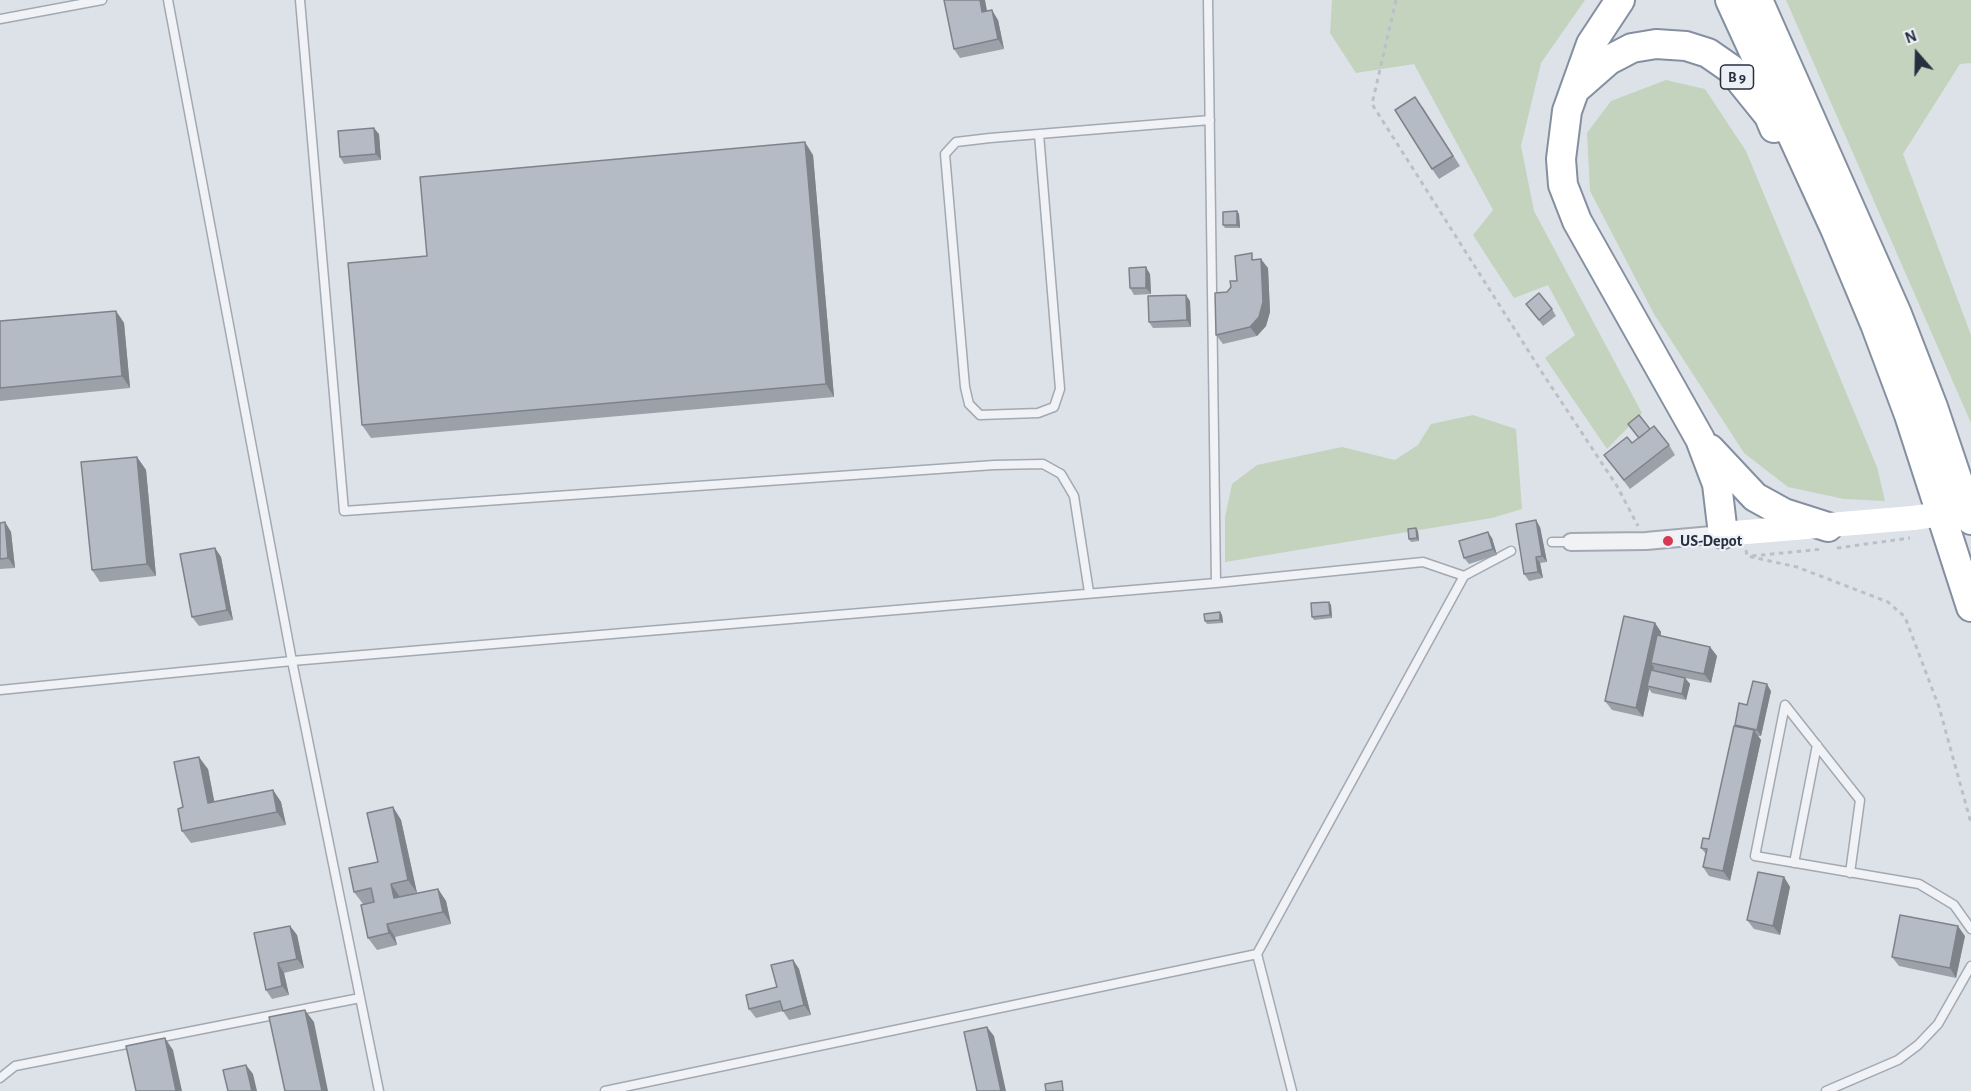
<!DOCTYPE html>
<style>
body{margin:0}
#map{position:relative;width:1971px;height:1091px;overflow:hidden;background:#dde2e8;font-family:"Alegreya Sans",sans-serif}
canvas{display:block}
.north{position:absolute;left:1887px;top:24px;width:60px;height:60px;-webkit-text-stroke:4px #edf1f6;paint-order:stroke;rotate:340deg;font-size:16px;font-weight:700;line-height:24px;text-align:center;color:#262f40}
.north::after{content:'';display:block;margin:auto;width:21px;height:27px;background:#262f40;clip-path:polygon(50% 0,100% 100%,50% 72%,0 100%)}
</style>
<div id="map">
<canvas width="1971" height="1091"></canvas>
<div class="north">N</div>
</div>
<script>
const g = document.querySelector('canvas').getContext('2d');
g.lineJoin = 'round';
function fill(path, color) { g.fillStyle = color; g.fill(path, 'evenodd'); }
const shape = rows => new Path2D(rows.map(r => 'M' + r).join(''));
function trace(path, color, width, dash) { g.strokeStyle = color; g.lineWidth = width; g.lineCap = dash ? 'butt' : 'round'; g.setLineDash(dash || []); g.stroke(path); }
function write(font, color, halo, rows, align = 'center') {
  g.font = font + ' "Alegreya Sans",sans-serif'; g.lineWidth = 4.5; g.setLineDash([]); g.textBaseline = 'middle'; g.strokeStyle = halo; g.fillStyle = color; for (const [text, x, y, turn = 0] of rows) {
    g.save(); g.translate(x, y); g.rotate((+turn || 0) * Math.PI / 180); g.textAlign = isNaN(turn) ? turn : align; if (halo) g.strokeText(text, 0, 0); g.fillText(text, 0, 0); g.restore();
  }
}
const green = shape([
 [1332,0,1585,0,1541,63,1521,146,1534,211,1642,413,1607,449,1545,358,1575,335,1548,285,1514,298,1473,235,1493,210,1414,64,1356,73,1330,33],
 [1786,0,1971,0,1971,63,1960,64,1903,154,1971,335,1971,423],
 [1666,80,1705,89,1746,151,1877,467,1885,501,1844,499,1788,487,1744,453,1654,314,1590,191,1587,133,1611,101],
 [1473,415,1516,429,1522,509,1492,518,1225,562,1225,517,1232,484,1257,465,1342,447,1395,460,1418,445,1431,424]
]);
const path = shape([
 [1396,0,1372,104,1543,374,1617,486,1638,526],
 [1746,550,1747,556,1797,567,1888,602,1905,617,1939,707,1971,823],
 [1752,556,1823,549]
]);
const service = shape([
 [168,0,292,661,379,1091],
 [300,0,344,511,994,465,1043,464,1061,474,1074,496,1089,592],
 [1208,0,1216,583],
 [0,19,102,0],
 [1039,134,1060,389,1054,407,1038,413,980,415,969,404,965,387,945,154,956,142,990,138,1039,134,1210,120],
 [1552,542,1571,542],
 [0,690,292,661,1216,583,1423,562,1464,576],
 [1794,863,1817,745],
 [1850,873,1860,800,1785,705,1755,856,1919,884,1954,905,1971,929],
 [1257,954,1292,1091],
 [0,1078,15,1066,360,998],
 [605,1091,1257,954,1464,576,1511,551],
 [1826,1091,1898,1060,1918,1045,1938,1024,1971,966]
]);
const minor = shape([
 [1571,542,1646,541,1723,534]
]);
const secondary = shape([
 [1723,534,1913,518]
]);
const trunk = shape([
 [1620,0,1591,44,1567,111,1561,159,1563,185,1577,221,1700,439,1717,484,1723,534],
 [1730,0,1836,231,1875,324,1909,415,1971,607],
 [1758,0,1897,314,1933,407,1971,520],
 [1577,88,1609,60,1632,48,1656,44,1686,46,1708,53,1731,69,1769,116,1774,128],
 [1710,449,1755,497,1784,513,1828,527]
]);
const pathBridge = shape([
 [1837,548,1910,538]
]);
const secondaryBridge = shape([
 [1913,518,1971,510]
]);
const wall = shape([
 [987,11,998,20,1004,49,960,58,954,49],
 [1422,106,1460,166,1439,179,1432,169],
 [379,134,381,160,344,164,340,157],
 [813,155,834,397,371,438,362,425,427,256],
 [1237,211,1239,214,1240,228,1225,228,1223,225],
 [1256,259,1268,268,1270,312,1266,326,1257,336,1223,344,1216,335,1227,292],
 [1150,274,1151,294,1134,295,1130,288],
 [1190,301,1191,327,1153,328,1149,322],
 [1526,304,1552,309,1556,316,1543,326],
 [116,311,124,323,130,388,0,401,0,321],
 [1650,429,1669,445,1675,455,1630,489,1604,455,1632,443],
 [137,457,146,470,156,576,100,582,92,570],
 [5,522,11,532,15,568,0,569,0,523],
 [1540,527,1547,562,1540,563,1543,578,1529,581,1524,574],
 [1418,531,1419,541,1411,542,1409,539],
 [1492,538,1497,555,1469,564,1464,558],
 [215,548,221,557,233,620,199,626,192,617],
 [1329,602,1331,605,1332,618,1314,620,1312,617],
 [1220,612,1222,615,1223,623,1207,624,1205,621],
 [1655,623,1661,632,1661,636,1710,647,1717,656,1711,683,1685,678,1690,684,1686,700,1652,693,1649,689,1643,717,1612,710,1605,701],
 [1771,691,1761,736,1758,736,1761,740,1730,881,1709,876,1703,867,1706,854,1701,848,1709,839,1735,726,1747,705],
 [208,769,214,802,273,790,281,802,286,825,191,843,182,831,183,807],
 [393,807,401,820,417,893,438,889,446,901,451,924,395,937,397,945,377,950,368,938,363,904,354,892,378,862],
 [1784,877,1790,887,1780,935,1754,929,1747,920],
 [290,926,297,935,304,968,284,973,289,995,272,999,266,990],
 [1965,936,1956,978,1899,966,1892,957],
 [793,960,799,969,811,1015,789,1020,783,1011,756,1018,749,1009,777,987]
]);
const shadedWall = shape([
 [980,0,985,0,989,21,982,12],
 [992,10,998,20,1004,49,998,39],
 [374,128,379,134,381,160,376,154],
 [805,142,813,155,834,397,826,384],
 [1237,211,1239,214,1240,228,1237,225],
 [1261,259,1268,268,1270,312,1266,326,1257,336,1250,327],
 [1146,267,1150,274,1151,294,1146,288],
 [1186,295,1190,301,1191,327,1187,320],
 [116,311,124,323,130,388,122,376],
 [137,457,146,470,156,576,147,564],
 [1536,520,1540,527,1547,562,1542,556],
 [5,522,11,532,15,568,8,558],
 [1416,528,1418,531,1419,541,1417,538],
 [1488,532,1492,538,1497,555,1493,549],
 [215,548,221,557,233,620,227,610],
 [1536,557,1540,563,1543,578,1538,572],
 [1329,602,1331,605,1332,618,1330,615],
 [1220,612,1222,615,1223,623,1220,620],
 [1655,623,1661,632,1655,663,1651,663,1654,667,1649,687,1647,686,1649,689,1643,717,1636,708],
 [1710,647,1717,656,1711,683,1704,674],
 [1685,678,1690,684,1686,700,1682,694],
 [1767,684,1771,691,1761,736,1757,730],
 [1754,730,1761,740,1730,881,1723,871],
 [199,757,208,769,217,815,208,803],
 [273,790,281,802,286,825,277,812],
 [393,807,401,820,417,893,408,880],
 [1784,877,1790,887,1780,935,1773,926],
 [391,884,400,897,394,898],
 [438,889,446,901,451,924,443,912],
 [387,924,395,937,397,945,389,933],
 [290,926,297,935,304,968,297,959],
 [1958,926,1965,936,1956,978,1950,968],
 [793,960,799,969,811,1015,804,1005],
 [278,963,284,973,289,995,282,986],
 [305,1010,314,1022,328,1091,322,1091],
 [987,1027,994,1036,1006,1091,1001,1091],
 [165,1038,173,1050,182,1091,176,1091],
 [246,1065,253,1074,257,1091,252,1091]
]);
const building = shape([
 [944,0,980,0,982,12,992,10,998,39,954,49,944,0],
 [1415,97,1453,156,1432,169,1395,110,1415,97],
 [374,128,376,154,340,157,338,131,374,128],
 [805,142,826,384,362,425,348,263,427,256,420,177,805,142],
 [1237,211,1237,225,1223,225,1223,212,1237,211],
 [1252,253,1252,260,1261,259,1263,302,1259,317,1250,327,1216,335,1215,293,1227,292,1231,287,1230,281,1237,281,1235,256,1252,253],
 [1146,267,1146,288,1130,288,1129,268,1146,267],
 [1539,293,1552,309,1539,320,1526,304,1539,293],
 [1186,295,1187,320,1149,322,1148,296,1186,295],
 [116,311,122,376,0,388,0,321,116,311],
 [1639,415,1650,429,1639,438,1628,424,1639,415],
 [1654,426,1669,445,1624,480,1604,455,1627,437,1632,443,1654,426],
 [137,457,147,564,92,570,81,462,137,457],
 [1536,520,1542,556,1536,557,1538,572,1524,574,1516,524,1536,520],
 [5,522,8,558,0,559,0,523,5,522],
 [1416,528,1417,538,1409,539,1408,529,1416,528],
 [1488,532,1493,549,1464,558,1459,541,1488,532],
 [215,548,227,610,192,617,180,554,215,548],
 [1329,602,1330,615,1312,617,1311,603,1329,602],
 [1220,612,1220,620,1205,621,1204,614,1220,612],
 [1624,616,1655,623,1636,708,1605,701,1624,616],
 [1657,635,1710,647,1704,674,1651,663,1657,635],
 [1651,670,1685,678,1682,694,1647,686,1651,670],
 [1753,681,1767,684,1757,730,1735,725,1739,703,1747,705,1753,681],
 [1734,726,1754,730,1723,871,1703,867,1707,849,1701,848,1703,838,1709,839,1734,726],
 [199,757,208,803,273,790,277,812,182,831,178,809,183,807,174,762,199,757],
 [393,807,408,880,391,884,394,898,438,889,443,912,387,924,389,933,368,938,361,905,374,902,371,888,354,892,349,868,378,862,367,813,393,807],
 [1758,872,1784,877,1773,926,1747,920,1758,872],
 [1900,915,1958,926,1950,968,1892,957,1900,915],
 [290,926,297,959,278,963,282,986,266,990,254,933,290,926],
 [793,960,804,1005,783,1011,780,1001,749,1009,746,995,777,987,771,965,793,960],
 [305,1010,322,1091,285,1091,269,1017,305,1010],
 [987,1027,1001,1091,977,1091,964,1032,987,1027],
 [165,1038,176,1091,136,1091,126,1046,165,1038],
 [246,1065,252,1091,228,1091,223,1070,246,1065],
 [1062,1081,1063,1091,1046,1091,1045,1084,1062,1081]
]);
const markers = [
 [1668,541,6,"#d63a52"]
];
const shields = [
 [1737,77,33]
];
const shieldNames = [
 ["B 9",1737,77]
];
const poiNames = [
 ["US-Depot",1680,541]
];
fill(green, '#c3d3be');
trace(service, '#a2a9b2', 11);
trace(minor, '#a2a9b2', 20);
trace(trunk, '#848fa0', 32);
trace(path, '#bbbfc7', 3, [4.5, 4.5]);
trace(service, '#f0f2f6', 8);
trace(minor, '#f0f2f6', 16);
trace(secondary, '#fff', 24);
trace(trunk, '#fff', 28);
trace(pathBridge, '#bbbfc7', 3, [4.5, 4.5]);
trace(secondaryBridge, '#fff', 24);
fill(wall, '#9ba1a9');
fill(shadedWall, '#7e838a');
fill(building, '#b4bbc5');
trace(building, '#7e838a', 1.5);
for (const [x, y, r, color] of markers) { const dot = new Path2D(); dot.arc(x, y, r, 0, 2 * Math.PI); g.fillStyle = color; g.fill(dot); trace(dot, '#edf1f6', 2); }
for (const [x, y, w] of shields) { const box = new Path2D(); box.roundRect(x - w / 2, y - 12, w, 24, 4.5); g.fillStyle = '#edf1f6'; g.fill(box); trace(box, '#262f40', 1.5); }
write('bold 15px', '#262f40', null, shieldNames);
write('bold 16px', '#262f40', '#edf1f6', poiNames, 'left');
</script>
